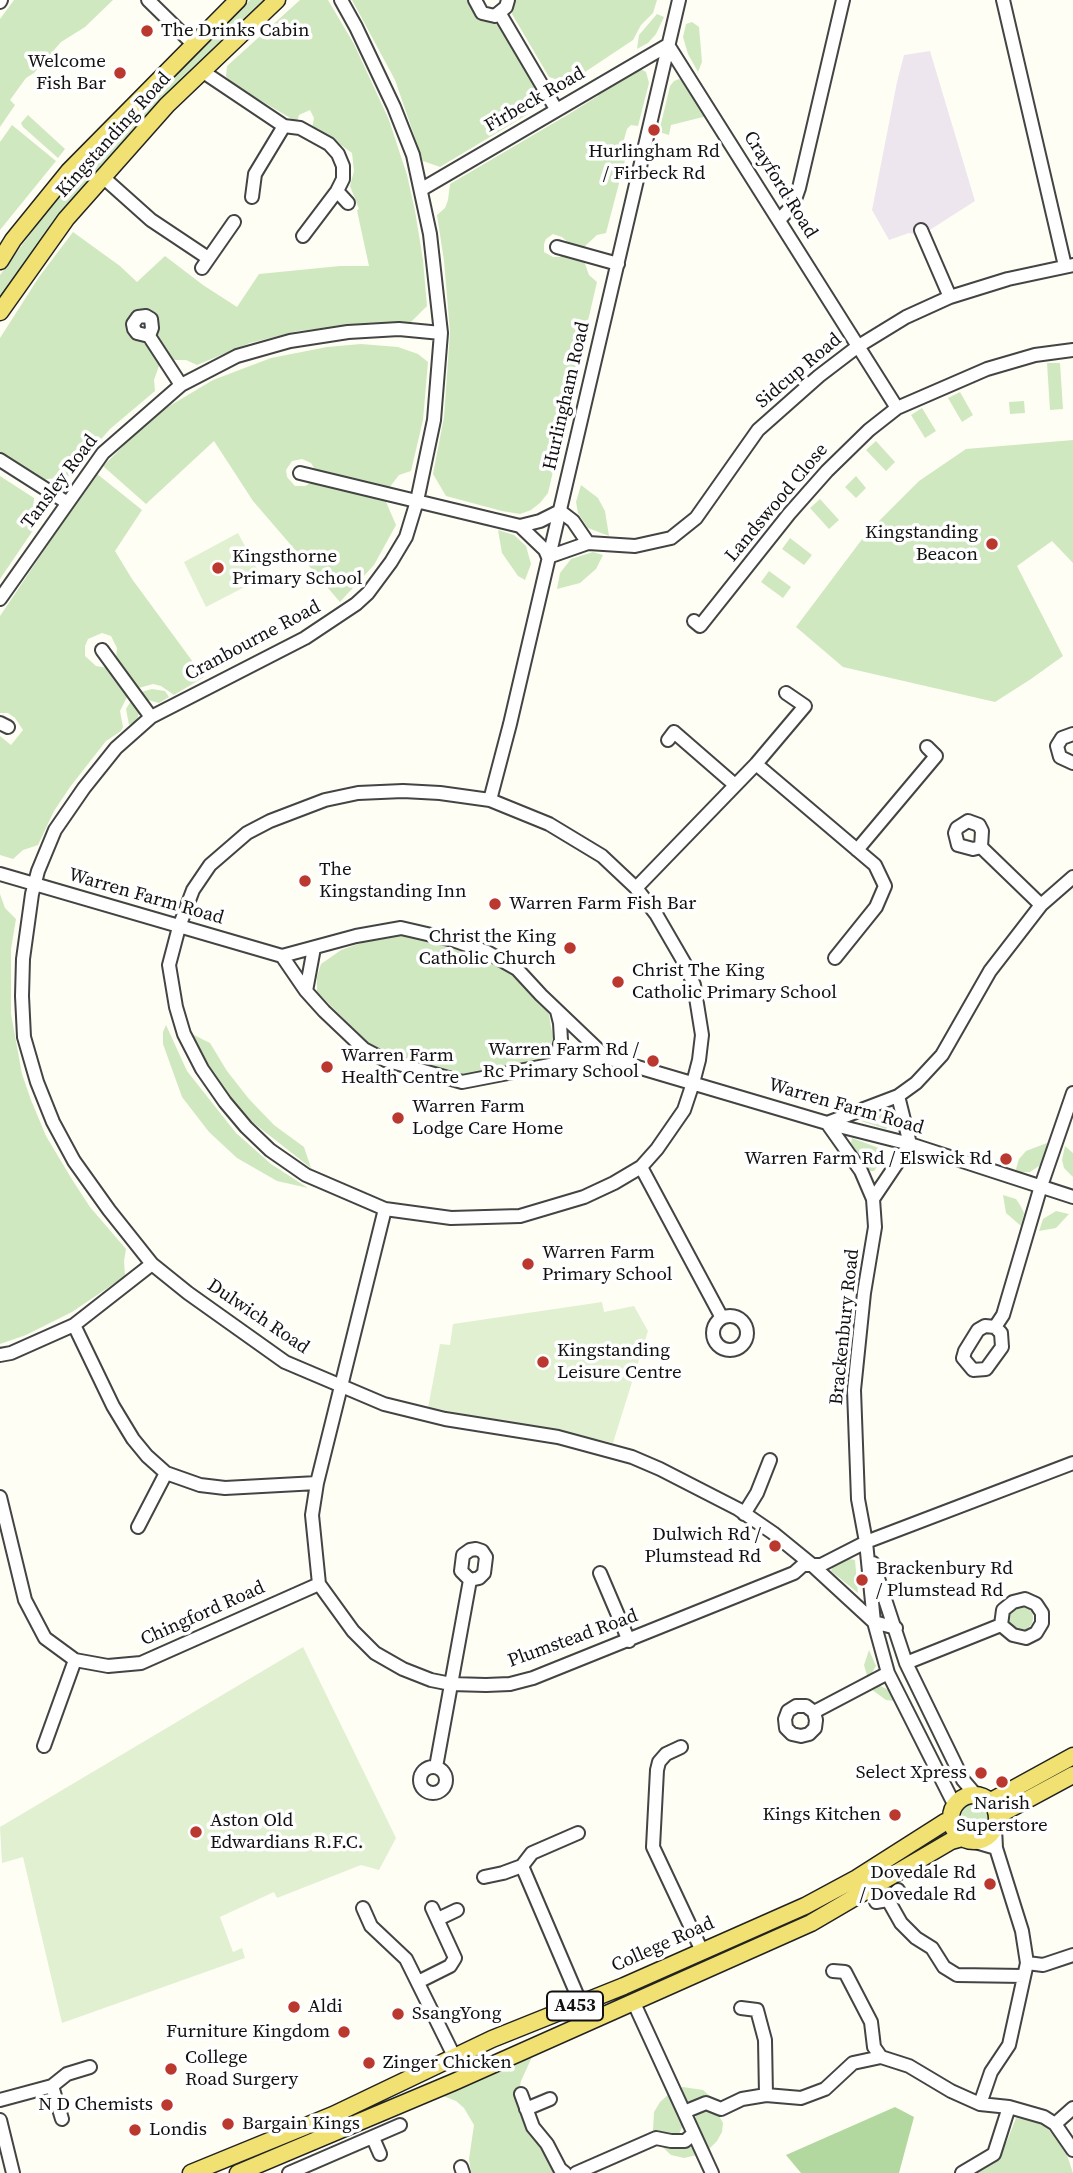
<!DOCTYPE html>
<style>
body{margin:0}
canvas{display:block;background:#fefef5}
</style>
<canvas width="1073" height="2173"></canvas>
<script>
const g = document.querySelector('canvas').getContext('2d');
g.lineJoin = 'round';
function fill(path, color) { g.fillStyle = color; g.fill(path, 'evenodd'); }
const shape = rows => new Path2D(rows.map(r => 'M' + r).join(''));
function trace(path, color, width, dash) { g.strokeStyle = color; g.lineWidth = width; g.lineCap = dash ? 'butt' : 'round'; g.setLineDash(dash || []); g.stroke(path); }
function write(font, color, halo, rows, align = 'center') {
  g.font = font + ' "Source Serif 4",serif'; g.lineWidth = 7; g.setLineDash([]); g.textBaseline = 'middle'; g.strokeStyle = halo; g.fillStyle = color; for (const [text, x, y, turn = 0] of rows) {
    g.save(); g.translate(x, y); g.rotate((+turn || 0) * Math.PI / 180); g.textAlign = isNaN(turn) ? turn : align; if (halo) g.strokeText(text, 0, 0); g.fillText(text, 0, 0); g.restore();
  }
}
const industrial = shape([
 [930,51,975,201,922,235,909,233,889,240,872,210,897,82,904,55]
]);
const green = shape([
 [14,0,113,0,85,27,61,42,34,73,26,78,10,100,15,105,0,127,0,19],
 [250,0,270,0,92,179,18,271,0,298,0,275,62,191,119,127],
 [300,0,328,0,354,44,389,120,407,175,415,211,423,260,427,306,408,325,364,324,298,331,250,343,197,365,186,360,170,360,154,334,155,319,132,320,160,363,154,380,155,391,110,429,69,476,42,480,0,452,0,338,39,277,73,232,120,266,137,282,165,256,203,285,237,307,259,274,340,266,369,266,359,220,357,210,359,209,350,186,354,171,352,153,317,128,312,129,314,118,310,110,299,115,297,122,231,83,226,76,227,66],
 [352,0,471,0,497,23,535,87,528,103,528,114,440,167,423,161,395,80],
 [512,0,657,0,653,13,641,25,633,40,585,72,575,85,549,77,512,14],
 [657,14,664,17,656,34,648,43,637,49,639,35],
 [692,22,699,27,702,62,698,72,688,54,683,37,686,24],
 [641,69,646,72,649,83,638,126,631,125,627,129,623,143,629,145,606,233,597,235,584,247,571,245,562,237,553,234,546,239,544,244,544,252,553,257,559,257,566,254,583,258,589,275,597,282,548,493,540,503,531,510,520,514,502,511,446,496,433,474,444,417,450,332,444,261,437,215,445,208,448,200,450,184,569,114,598,96,597,93],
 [679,79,688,83,707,116,671,125,669,135,659,132,670,86,674,81],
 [28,115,65,149,58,158,23,127,21,123],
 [12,125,56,161,0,230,0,142],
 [361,344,398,347,418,354,428,362,423,420,411,471,399,475,389,488,317,473,311,463,302,459,292,461,286,470,287,477,295,486,305,486,314,481,384,497,396,525,374,565,340,602,253,501,214,441,146,504,103,466,156,414,213,380,271,358,327,347],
 [1047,363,1060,363,1063,409,1050,410],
 [960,392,973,415,962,422,948,398],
 [1024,401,1025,413,1010,414,1009,402],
 [922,408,936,431,925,438,911,415],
 [1073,440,1073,563,1052,541,1017,566,1063,656,1031,679,995,702,843,667,796,627,866,534,919,481,966,449],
 [876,441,895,462,886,471,866,450],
 [96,473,142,510,115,551,132,579,204,677,174,695,161,686,153,684,135,689,116,659,117,648,111,636,102,633,88,639,85,646,85,656,96,666,108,668,128,695,120,711,123,727,121,731,106,741,70,787,54,811,38,845,23,850,13,859,0,855,0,736,11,745,23,730,15,718,8,713,0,713,0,616],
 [0,476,34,498,33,511,38,523,0,579],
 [856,476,866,488,856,498,845,487],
 [581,485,598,498,605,511,609,536,588,528,578,513,576,502],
 [820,499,839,520,829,529,810,508],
 [498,530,514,535,526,546,531,564,525,580,518,576,502,553],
 [790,538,812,555,804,565,782,549],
 [593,552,603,555,596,569,580,583,557,589,560,573,571,559],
 [769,571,791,587,783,598,761,582],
 [152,689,165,691,169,697,159,703,148,700,141,692],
 [132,699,139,710,139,713,137,720,129,725,126,709],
 [0,894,5,908,16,919,11,949,11,1014,22,1074,31,1100,46,1136,73,1181,90,1207,126,1249,124,1261,125,1276,72,1312,26,1335,0,1344],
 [405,934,430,939,484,956,512,972,548,1010,553,1037,547,1060,485,1074,461,1076,390,1056,371,1046,317,992,317,977,321,964,341,950,364,942],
 [166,1025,187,1071,236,1133,271,1164,308,1188,277,1181,237,1158,209,1132,182,1097,163,1044,163,1032],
 [192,1034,210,1043,227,1071,249,1099,274,1125,304,1147,311,1168,251,1121,218,1082,196,1046],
 [888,1112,891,1122,886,1129,861,1121],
 [852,1138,884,1150,884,1157,874,1171,870,1171,851,1143],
 [1047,1143,1045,1159,1039,1166,1030,1172,1015,1172,1019,1159,1026,1151],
 [1065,1146,1073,1153,1073,1177,1064,1168,1062,1160],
 [1003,1195,1016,1199,1020,1205,1024,1213,1021,1226,1006,1213],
 [1056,1211,1069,1214,1056,1228,1039,1231,1043,1219],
 [849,1559,855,1560,858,1593,831,1571,833,1566],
 '1009 1618a12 12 0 1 1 24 0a12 12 0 1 1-24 0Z',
 [869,1650,876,1666,868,1679,864,1665],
 [878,1685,889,1690,894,1701,886,1700,871,1689],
 '959 1817a16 16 0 1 1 32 0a16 16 0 1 1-32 0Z',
 [532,2057,521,2081,518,2098,559,2173,471,2173,469,2159,474,2125,464,2108,456,2101,443,2096],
 [683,2087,703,2090,718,2103,684,2101,677,2089],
 [669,2094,683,2125,679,2134,674,2137,655,2133,653,2130,654,2112,660,2102],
 [703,2110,718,2114,723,2123,722,2132,717,2141,705,2153,693,2122,698,2112],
 [1016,2118,1039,2122,1057,2137,1066,2152,1073,2173,971,2173,996,2160,1007,2141],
 [658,2143,685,2144,692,2148,697,2155,684,2158,671,2155]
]);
const forest = shape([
 [895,2107,914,2117,899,2173,801,2173,786,2155]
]);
const pitch = shape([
 [238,533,262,578,206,607,184,562],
 [602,1302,604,1312,634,1306,648,1331,613,1443,572,1434,428,1408,440,1344,450,1345,453,1324],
 [303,1647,396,1838,379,1870,361,1865,277,1898,274,1892,220,1917,233,1952,242,1948,245,1958,62,2023,23,1857,2,1863,0,1827]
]);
const minor = shape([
 [148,0,193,44],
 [341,0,356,27,394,107,413,155,430,234,441,333,434,420,417,501,406,537,391,562,368,593,356,604,305,638,151,717,116,748,84,788,55,830,38,871,32,894,23,959,22,996,24,1037,37,1082,53,1122,74,1161,109,1210,152,1264,188,1293,285,1362,384,1404,445,1419,558,1437,632,1457,660,1469,738,1509,773,1533,811,1564,874,1622,896,1628],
 [475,0,482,13,495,16,506,7,508,0],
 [1003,0,1065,266],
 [0,2,1,0],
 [500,14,556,109],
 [202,71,284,126,300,128,329,144,338,154,343,166,343,179,337,191,303,236],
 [104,178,151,220,208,258],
 [422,189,668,45,897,408],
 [337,191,348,203],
 [252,197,255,174,284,126],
 [780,219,793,205,799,188,843,0],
 [921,230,950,297],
 [557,247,618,264],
 [202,268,234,222],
 [149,336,137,333,134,329,133,324,138,317,146,316,151,319,152,328,149,336,181,385],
 [0,460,66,502],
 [300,473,520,526,540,521,560,511,573,521,588,543],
 [520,526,545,550,548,557,588,543,635,546,671,538,696,518,758,430,819,376,857,347,906,317,950,297,1008,279,1073,265],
 [0,599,103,453,181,385,237,356,290,341,348,332,399,329,441,333],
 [694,621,700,626,789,514,827,471,869,430,897,408,987,369,1035,355,1073,350],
 [102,650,151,717],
 [0,723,8,727],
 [1073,734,1062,738,1057,746,1060,757,1073,763],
 [668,740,674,732,735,785],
 [756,764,875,865,885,886,876,907,835,958],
 [403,791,440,793,490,800,549,824,602,856,636,888,656,914,685,964,694,985,702,1035,699,1060,693,1083,684,1110,657,1149,641,1167,614,1183,584,1197,520,1216,451,1218,385,1209,306,1175,270,1150,246,1127,225,1102,202,1069,184,1034,176,1007,169,965,179,927,193,890,210,865,247,833,270,821,325,800,358,793,403,791],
 [490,800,510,724,679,0],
 [981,847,973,849,958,845,955,833,957,828,968,821,979,825,982,831,981,847,1041,905],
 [857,850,936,756,927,747],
 [0,874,282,956,356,936,401,928,453,940,487,952,517,969,541,995,607,1058],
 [636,888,756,764,805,706,786,693],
 [282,956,306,991,324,1011,364,1049,385,1060,462,1082,555,1064,607,1058,827,1123,910,1144,1073,1197],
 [306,991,314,948],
 [555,1064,561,1040,560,1023,557,1011],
 [898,1096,910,1144],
 [827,1123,861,1171,873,1199,875,1227,864,1293,854,1390,858,1499,866,1542,874,1622,888,1673,954,1804],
 [827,1123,898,1096,916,1083,942,1055,990,971,1041,905,1073,877],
 [641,1167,722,1318],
 [873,1199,910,1144],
 [385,1209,317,1483,312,1515,319,1584,353,1631,375,1653,403,1669,431,1680,451,1684,486,1685,510,1684,533,1678,794,1573,803,1565,821,1565,866,1542,1073,1463],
 '713 1333a17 17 0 1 1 34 0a17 17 0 1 1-34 0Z',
 [74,1325,113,1406,133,1439,147,1456,166,1473,200,1485,225,1488,317,1483],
 [995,1327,1001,1333,1002,1347,986,1369,973,1370,963,1358,965,1351,978,1330,985,1326,995,1327,1003,1315,1041,1186,1073,1093],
 [0,1355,11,1353,74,1325,152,1264],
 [0,1497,25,1600,45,1638,75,1660,108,1666,141,1663,319,1584],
 [744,1514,757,1493,770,1460],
 [138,1527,166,1473],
 [873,1563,906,1663,963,1780,975,1794],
 [600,1573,629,1641],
 [906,1663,1001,1625,1003,1610,1013,1602,1025,1599,1036,1604,1042,1613,1042,1623,1036,1633,1026,1638,1013,1635,1001,1625],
 [814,1712,816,1720,815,1728,809,1734,801,1736,792,1734,786,1728,785,1719,788,1711,796,1706,806,1706,814,1712,888,1673],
 [44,1746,75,1660],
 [681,1747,666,1754,659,1762,657,1770,653,1847,702,1951],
 [436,1767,470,1580,479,1578,484,1573,486,1557,482,1551,476,1549,470,1550,463,1555,461,1571,470,1580],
 '420 1780a13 13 0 1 1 26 0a13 13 0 1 1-26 0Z',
 [578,1833,532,1853,522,1866,581,2004],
 [972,1841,996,1848],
 [484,1877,503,1873,522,1866],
 [888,1900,898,1890],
 [876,1902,888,1900,901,1923,916,1938,932,1948,944,1967,957,1975,1024,1976],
 [363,1908,371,1926,406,1959,454,2056],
 [438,1919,457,1910],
 [1027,1963,1043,1965,1073,1955],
 [833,1971,845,1972,871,2022,874,2047,881,2057],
 [418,1982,450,1966,455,1958,432,1908],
 [633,2001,712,2173],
 [741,2008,757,2010,765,2040,766,2095],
 [52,2086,62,2119],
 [521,2094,533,2127,547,2144,560,2169,565,2173],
 [0,2100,52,2086,67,2074,90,2067],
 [980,2104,991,2072,1009,2045,1027,1963,1022,1931,996,1848,995,1828],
 [526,2109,550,2099],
 [684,2112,706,2103,721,2109,742,2099,766,2095,801,2098,825,2089,853,2063,881,2057,909,2066,951,2091,980,2104,1009,2107,1044,2117,1055,2124,1073,2150],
 [0,2120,13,2173],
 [1055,2124,1073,2108],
 [373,2138,380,2154],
 [461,2167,463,2173],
 [289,2173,400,2125],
 [576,2173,656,2138,671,2141,685,2141,693,2134],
 [962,2173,994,2154,1009,2107]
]);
const major = shape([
 [0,261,13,240,69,171,238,0],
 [0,312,66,219,167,105,277,0],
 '951 1818a23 23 0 1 1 46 0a23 23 0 1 1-46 0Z',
 [991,1801,1073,1756],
 [997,1816,1073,1775],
 [191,2173,333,2115,492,2039,624,1986,805,1906,857,1878,945,1822,950,1822],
 [238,2173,454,2082,811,1923,951,1841,962,1838]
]);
const markers = [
 [147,31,7,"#bb382f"],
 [120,73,7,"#bb382f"],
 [654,130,7,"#bb382f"],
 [992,544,7,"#bb382f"],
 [218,568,7,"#bb382f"],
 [305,881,7,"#bb382f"],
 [495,904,7,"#bb382f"],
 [570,948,7,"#bb382f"],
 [618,982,7,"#bb382f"],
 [653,1061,7,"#bb382f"],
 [327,1067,7,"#bb382f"],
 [398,1118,7,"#bb382f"],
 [1006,1159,7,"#bb382f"],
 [528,1264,7,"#bb382f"],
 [543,1362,7,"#bb382f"],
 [775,1546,7,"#bb382f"],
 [862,1580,7,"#bb382f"],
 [981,1773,7,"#bb382f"],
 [1002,1782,7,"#bb382f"],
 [895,1815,7,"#bb382f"],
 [196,1832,7,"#bb382f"],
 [990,1884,7,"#bb382f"],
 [294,2007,7,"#bb382f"],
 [398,2014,7,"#bb382f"],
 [344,2032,7,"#bb382f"],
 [369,2063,7,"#bb382f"],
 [171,2069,7,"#bb382f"],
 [167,2105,7,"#bb382f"],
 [228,2124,7,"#bb382f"],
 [135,2130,7,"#bb382f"]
];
const shields = [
 [575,2006,56]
];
const shieldNames = [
 ["A453",575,2006]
];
const poiNames = [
 ["The Drinks Cabin",161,31],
 ["Welcome",106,62,"right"],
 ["Fish Bar",106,84,"right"],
 ["Hurlingham Rd",654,152,"center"],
 ["/ Firbeck Rd",654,174,"center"],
 ["Kingstanding",978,533,"right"],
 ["Beacon",978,555,"right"],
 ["Kingsthorne",232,557],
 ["Primary School",232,579],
 ["The",319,870],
 ["Kingstanding Inn",319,892],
 ["Warren Farm Fish Bar",509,904],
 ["Christ the King",556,937,"right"],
 ["Catholic Church",556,959,"right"],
 ["Christ The King",632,971],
 ["Catholic Primary School",632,993],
 ["Warren Farm Rd /",639,1050,"right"],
 ["Rc Primary School",639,1072,"right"],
 ["Warren Farm",341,1056],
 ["Health Centre",341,1078],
 ["Warren Farm",412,1107],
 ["Lodge Care Home",412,1129],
 ["Warren Farm Rd / Elswick Rd",992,1159,"right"],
 ["Warren Farm",542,1253],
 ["Primary School",542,1275],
 ["Kingstanding",557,1351],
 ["Leisure Centre",557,1373],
 ["Dulwich Rd /",761,1535,"right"],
 ["Plumstead Rd",761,1557,"right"],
 ["Brackenbury Rd",876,1569],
 ["/ Plumstead Rd",876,1591],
 ["Select Xpress",967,1773,"right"],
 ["Narish",1002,1804,"center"],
 ["Superstore",1002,1826,"center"],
 ["Kings Kitchen",881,1815,"right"],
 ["Aston Old",210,1821],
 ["Edwardians R.F.C.",210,1843],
 ["Dovedale Rd",976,1873,"right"],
 ["/ Dovedale Rd",976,1895,"right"],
 ["Aldi",308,2007],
 ["SsangYong",412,2014],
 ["Furniture Kingdom",330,2032,"right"],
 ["College",185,2058],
 ["Road Surgery",185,2080],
 ["Zinger Chicken",383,2063],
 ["N D Chemists",153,2105,"right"],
 ["Bargain Kings",242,2124],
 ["Londis",149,2130]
];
const streetNames = [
 ["Firbeck Road",535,100,-30],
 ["Kingstanding Road",114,135,-48],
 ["Crayford Road",780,185,58],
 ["Sidcup Road",799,371,-40],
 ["Hurlingham Road",567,396,-77],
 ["Tansley Road",60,482,-53],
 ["Landswood Close",777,503,-50],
 ["Cranbourne Road",253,641,-28],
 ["Warren Farm Road",146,897,16],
 ["Warren Farm Road",846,1107,16],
 ["Dulwich Road",258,1317,34],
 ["Brackenbury Road",845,1327,-84],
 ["Chingford Road",203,1614,-24],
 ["Plumstead Road",573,1639,-20],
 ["College Road",663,1945,-24]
];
fill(industrial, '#eee6ee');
fill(green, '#d0e8bf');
fill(forest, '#b2d89f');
fill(pitch, '#e1f0d1');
trace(minor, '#444', 16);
trace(major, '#222', 19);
trace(minor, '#fff', 12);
trace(major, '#f1e172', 16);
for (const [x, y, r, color] of markers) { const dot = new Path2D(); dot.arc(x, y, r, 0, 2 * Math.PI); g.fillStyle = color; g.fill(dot); trace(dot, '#fff', 2.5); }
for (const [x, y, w] of shields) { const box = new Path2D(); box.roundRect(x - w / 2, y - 14.5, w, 29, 5); g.fillStyle = '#fff'; g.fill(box); trace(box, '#111', 2); }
write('bold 18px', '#111', null, shieldNames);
write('19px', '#111', '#fff', poiNames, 'left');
write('19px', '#111', '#fff', streetNames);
</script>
